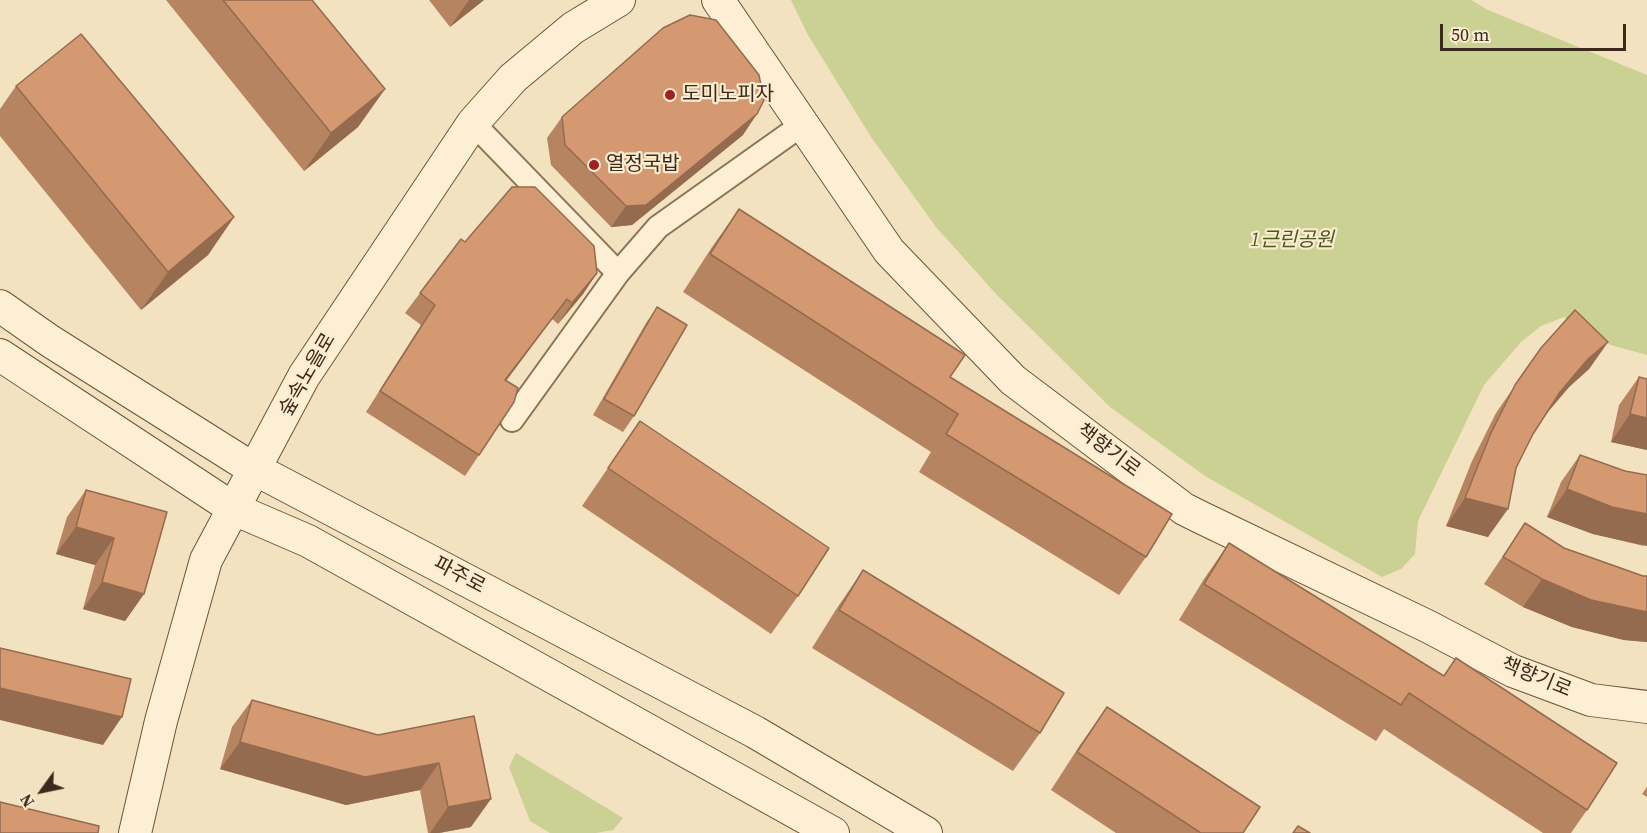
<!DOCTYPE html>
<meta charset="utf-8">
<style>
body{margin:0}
#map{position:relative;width:1647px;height:833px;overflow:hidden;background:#f2e2bf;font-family:"Source Serif 4",serif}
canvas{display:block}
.north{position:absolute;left:12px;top:761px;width:60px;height:60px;-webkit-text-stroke:4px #f9ecd0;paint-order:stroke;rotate:237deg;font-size:16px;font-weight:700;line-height:24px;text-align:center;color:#3b2a1b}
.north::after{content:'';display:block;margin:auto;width:21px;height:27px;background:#3b2a1b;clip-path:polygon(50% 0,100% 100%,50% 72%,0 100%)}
.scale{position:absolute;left:1440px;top:24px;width:186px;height:27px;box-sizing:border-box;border:3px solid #3b2a1b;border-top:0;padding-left:8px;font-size:18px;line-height:21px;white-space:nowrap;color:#3b2a1b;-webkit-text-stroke:4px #f9ecd0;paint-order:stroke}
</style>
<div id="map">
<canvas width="1647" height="833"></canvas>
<div class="north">N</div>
<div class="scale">50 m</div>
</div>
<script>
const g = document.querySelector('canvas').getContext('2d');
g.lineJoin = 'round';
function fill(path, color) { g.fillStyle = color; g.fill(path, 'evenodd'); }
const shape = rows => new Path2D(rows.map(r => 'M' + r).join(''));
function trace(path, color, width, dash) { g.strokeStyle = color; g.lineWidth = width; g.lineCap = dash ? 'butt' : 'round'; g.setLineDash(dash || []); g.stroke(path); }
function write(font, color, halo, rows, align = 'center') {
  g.font = font + ' "Source Serif 4","Noto Sans KR",serif'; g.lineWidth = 4.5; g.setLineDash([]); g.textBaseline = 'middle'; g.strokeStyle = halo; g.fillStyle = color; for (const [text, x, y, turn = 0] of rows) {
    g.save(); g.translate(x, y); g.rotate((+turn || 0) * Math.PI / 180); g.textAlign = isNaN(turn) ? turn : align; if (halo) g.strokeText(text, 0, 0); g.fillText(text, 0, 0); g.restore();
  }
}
const green = shape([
 [791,0,1471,0,1488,10,1647,75,1647,355,1611,345,1564,317,1541,326,1521,342,1484,385,1418,521,1415,554,1401,569,1382,577,1205,476,1110,407,996,294,936,227,871,137,808,35],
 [516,753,623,818,613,830,596,833,550,833,530,821,509,767]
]);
const street = shape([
 [473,123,618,273],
 [512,420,618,273,658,227,803,124]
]);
const secondary = shape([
 [718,0,889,251,1013,380,1184,509,1200,517,1427,626,1513,671,1591,700,1647,707],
 [0,306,50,341,247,465,755,732,926,833],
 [0,355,234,509,308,541,833,833],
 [135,833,161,721,206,560,304,376,473,123,513,78,573,28,619,0]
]);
const wall = shape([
 [166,0,312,0,385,89,358,127,304,171],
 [429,0,484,0,450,27],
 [16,86,234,217,208,255,141,310,0,136,0,109],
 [562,117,743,135,632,225,611,227,551,165,547,138],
 [739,209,950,377,1146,557,1119,595,919,472,931,452,683,292,712,247],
 [597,273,583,294,558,324,552,319,506,381,479,455,465,476,366,412,421,325,405,313,420,293],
 [657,307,634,416,623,432,593,415,646,323],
 [1608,342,1589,369,1569,387,1547,413,1533,434,1516,468,1488,537,1446,526,1472,461,1496,413,1541,348],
 [1639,377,1647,379,1647,450,1611,442,1619,405],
 [640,421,798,596,771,634,582,506],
 [1580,455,1644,546,1593,534,1547,517,1561,482],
 [86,490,167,512,144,594,125,621,83,609,95,565,56,554,67,517],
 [1525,523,1564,548,1643,576,1647,576,1647,642,1624,640,1572,627,1523,607,1484,584],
 [1229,543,1443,676,1456,658,1587,810,1571,833,1543,833,1384,729,1376,741,1179,620,1204,579],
 [863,570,1040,733,1013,771,812,648,837,608],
 [252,700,378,735,474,716,471,827,439,833,428,833,420,790,346,805,220,769,232,727],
 [1107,707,1243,833,1116,833,1051,790,1080,745],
 [1647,787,1647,797,1642,794]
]);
const shadedWall = shape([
 [469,0,484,0,450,27],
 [385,89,358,127,304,171,331,133],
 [757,114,743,135,632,225,611,227,626,206],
 [234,217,208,255,141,310,168,272],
 [597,273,583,294,558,324,572,303],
 [567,299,552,319,491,401,505,380],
 [1608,342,1589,369,1569,387,1541,420,1560,392,1588,359],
 [1630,414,1647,418,1647,450,1611,442],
 [1567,489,1647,514,1647,546,1593,534,1547,517],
 [1465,498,1508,509,1488,537,1446,526],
 [76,527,114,538,95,565,56,554],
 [1542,579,1647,612,1647,642,1624,640,1572,627,1523,607],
 [102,582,144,594,125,621,83,609],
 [0,688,122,717,103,745,0,720],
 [240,742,439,763,420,790,346,805,220,769],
 [491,799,471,827,439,833,430,833,448,807]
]);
const building = shape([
 [223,0,312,0,385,89,331,133,223,0],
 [690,15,716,20,759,75,764,100,757,114,646,205,626,206,565,145,562,117,663,28,690,15],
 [81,34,234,217,168,272,16,86,81,34],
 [512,187,535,187,594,246,597,273,572,303,567,299,505,380,518,388,514,402,479,455,380,391,435,305,420,293,461,239,465,242,512,187],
 [739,209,965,355,950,377,1172,514,1146,557,946,434,958,414,710,254,739,209],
 [657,307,687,325,634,416,604,399,657,307],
 [1575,310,1608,342,1588,359,1560,392,1533,434,1516,468,1508,509,1465,498,1491,433,1515,385,1541,348,1575,310],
 [1639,377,1647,379,1647,418,1630,414,1639,377],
 [640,421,829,548,798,596,608,468,640,421],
 [1580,455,1625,471,1647,475,1647,514,1612,507,1567,489,1580,455],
 [86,490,167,512,144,594,102,582,114,538,76,527,86,490],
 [1525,523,1564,548,1643,576,1647,576,1647,612,1591,600,1542,579,1503,557,1525,523],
 [1229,543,1444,676,1456,658,1617,763,1587,810,1409,693,1401,705,1204,584,1229,543],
 [863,570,1064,693,1040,733,839,610,863,570],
 [0,648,131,679,122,717,0,688,0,648],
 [252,700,378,735,474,716,491,799,448,807,439,763,365,777,240,742,252,700],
 [1107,707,1260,807,1243,833,1201,833,1077,752,1107,707],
 [0,802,99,826,98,833,0,833,0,802],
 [1298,826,1310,833,1293,833,1298,826]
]);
const markers = [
 [670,95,6,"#a21f23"],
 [594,165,6,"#a21f23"]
];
const poiNames = [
 ["도미노피자",682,95],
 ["열정국밥",606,165]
];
const parkNames = [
 ["1근린공원",1292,241]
];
const streetNames = [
 ["숲속노을로",308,375,-60],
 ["책향기로",1108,451,37],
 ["파주로",459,576,28],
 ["책향기로",1536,678,22]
];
fill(green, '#cbd192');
trace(street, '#8d7255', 26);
trace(secondary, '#6f5339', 34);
trace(street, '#fcefd3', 22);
trace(secondary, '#fcefd3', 32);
fill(wall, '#b68461');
fill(shadedWall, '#946b4f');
fill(building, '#d49971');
trace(building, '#946b4f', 1.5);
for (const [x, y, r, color] of markers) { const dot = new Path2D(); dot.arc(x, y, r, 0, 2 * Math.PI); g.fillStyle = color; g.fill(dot); trace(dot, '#f9ecd0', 2); }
write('20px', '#3b2a1b', '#f9ecd0', poiNames, 'left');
write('italic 20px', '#4c5920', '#f9ecd0', parkNames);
write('20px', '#3b2a1b', '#f9ecd0', streetNames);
</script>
